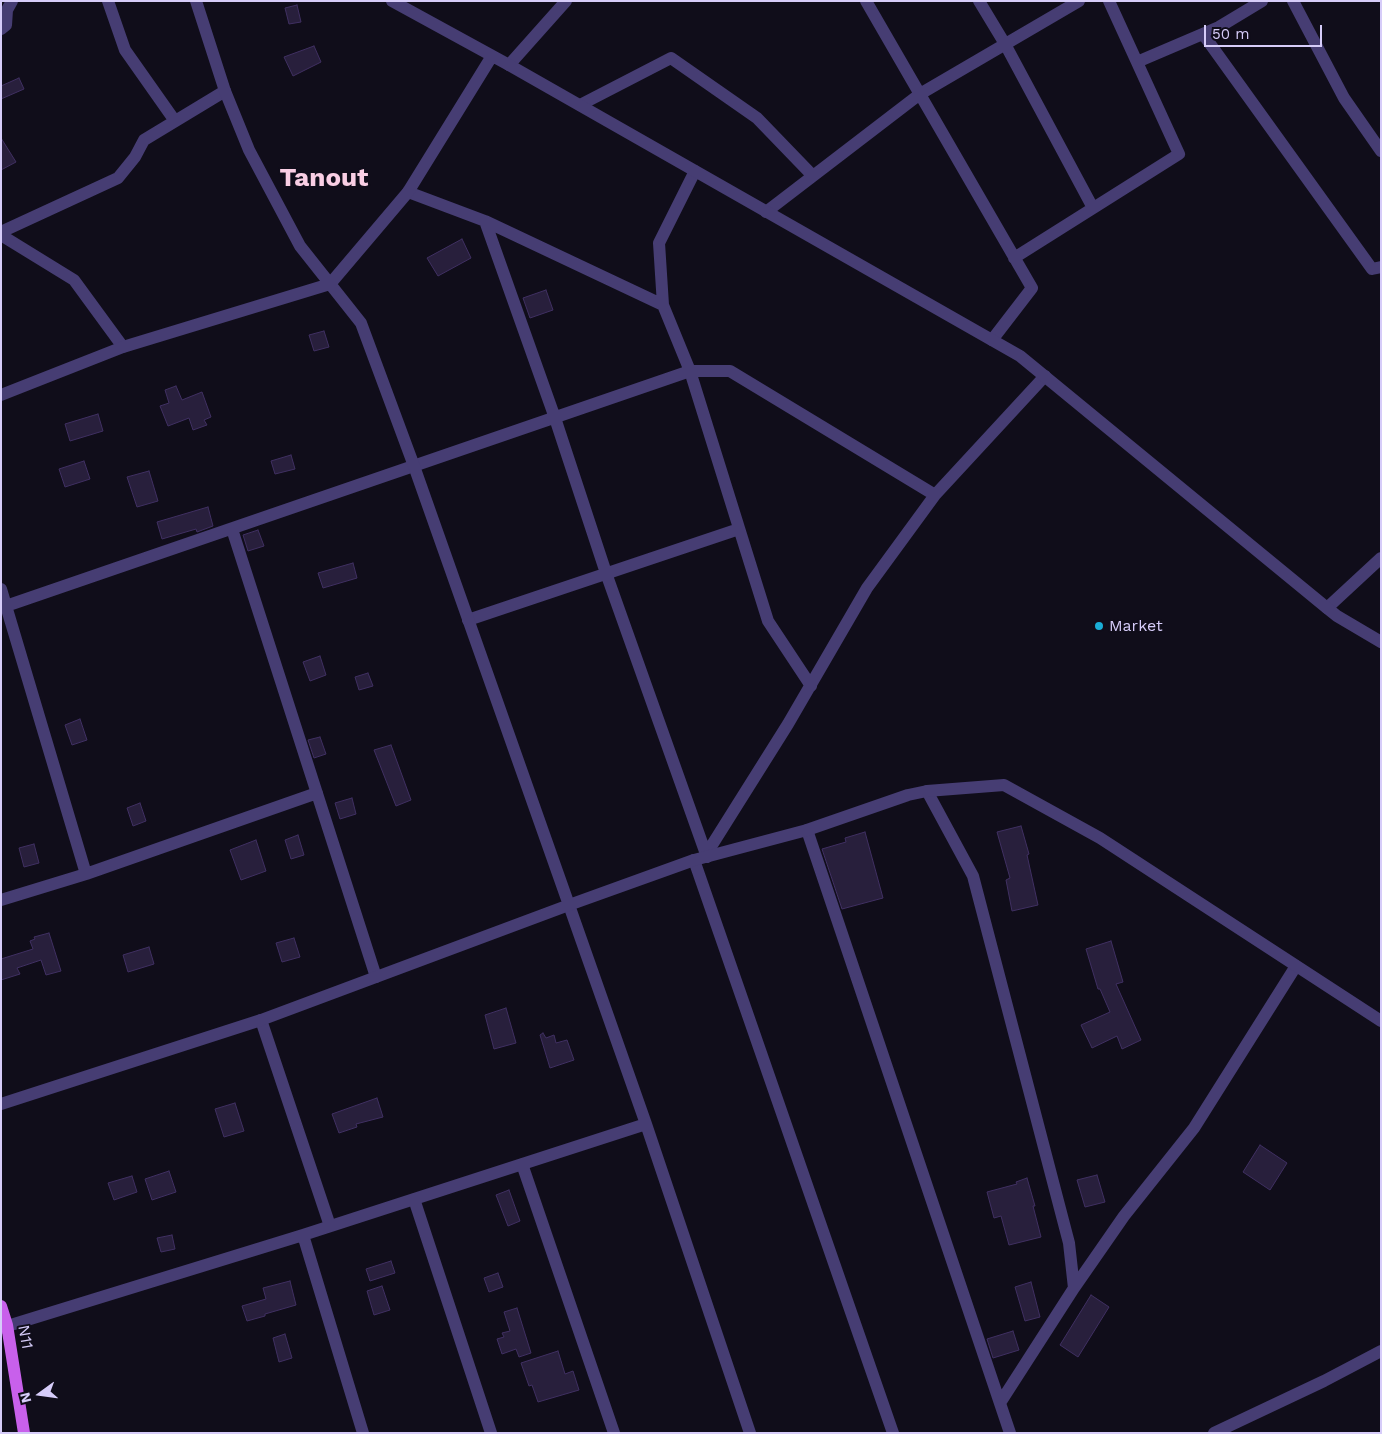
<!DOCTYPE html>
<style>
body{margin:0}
#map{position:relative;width:1382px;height:1434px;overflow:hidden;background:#100d1a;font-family:"Work Sans",sans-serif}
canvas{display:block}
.frame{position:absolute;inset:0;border:2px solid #d6ccf9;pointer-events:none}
.north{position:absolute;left:15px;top:1369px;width:50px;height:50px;-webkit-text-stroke:4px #100d1a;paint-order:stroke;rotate:256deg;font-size:14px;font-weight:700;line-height:20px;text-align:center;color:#d6ccf9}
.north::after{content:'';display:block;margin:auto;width:18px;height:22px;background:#d6ccf9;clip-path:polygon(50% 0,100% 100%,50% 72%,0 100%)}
.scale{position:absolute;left:1204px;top:25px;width:118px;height:22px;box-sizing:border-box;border:2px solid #d6ccf9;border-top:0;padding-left:6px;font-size:15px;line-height:18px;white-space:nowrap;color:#d6ccf9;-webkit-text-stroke:4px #100d1a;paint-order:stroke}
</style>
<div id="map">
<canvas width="1382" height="1434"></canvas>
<div class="frame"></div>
<div class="north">N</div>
<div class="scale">50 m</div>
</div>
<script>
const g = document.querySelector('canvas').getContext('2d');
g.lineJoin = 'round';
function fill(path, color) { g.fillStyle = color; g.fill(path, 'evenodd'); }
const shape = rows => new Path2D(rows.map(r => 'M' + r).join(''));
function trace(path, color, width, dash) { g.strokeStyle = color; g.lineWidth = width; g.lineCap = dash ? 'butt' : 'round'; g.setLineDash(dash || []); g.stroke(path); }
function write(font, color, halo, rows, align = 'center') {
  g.font = font + ' "Work Sans",sans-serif'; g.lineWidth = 4; g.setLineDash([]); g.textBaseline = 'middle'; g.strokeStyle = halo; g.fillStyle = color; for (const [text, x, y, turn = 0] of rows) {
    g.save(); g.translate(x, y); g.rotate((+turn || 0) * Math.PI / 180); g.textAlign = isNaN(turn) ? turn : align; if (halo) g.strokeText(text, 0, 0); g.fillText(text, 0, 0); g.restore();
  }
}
const building = shape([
 [297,5,301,22,289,24,285,8,297,5],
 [314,46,321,62,293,76,284,57,314,46],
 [19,78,24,89,1,99,1,86,19,78],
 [1,138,16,162,1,170,1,138],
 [462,239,471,258,438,276,427,258,462,239],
 [546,290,553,310,530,318,523,298,546,290],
 [324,331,329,347,314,351,309,335,324,331],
 [176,386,182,400,202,392,211,417,204,420,207,425,193,430,189,418,168,426,160,406,169,403,165,390,176,386],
 [98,414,103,431,70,441,65,424,98,414],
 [291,455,295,469,275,474,271,461,291,455],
 [84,461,90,479,65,487,59,469,84,461],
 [149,471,158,501,137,507,127,477,149,471],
 [208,507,213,526,197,532,196,529,162,539,157,522,208,507],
 [258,530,264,546,248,551,243,535,258,530],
 [353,563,357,578,323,588,318,573,353,563],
 [320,656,326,675,310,681,303,662,320,656],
 [368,673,373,686,359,690,355,677,368,673],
 [80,719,87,740,72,745,65,725,80,719],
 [320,737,326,754,314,758,308,740,320,737],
 [391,745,411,800,396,806,374,750,391,745],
 [352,798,356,814,340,819,335,803,352,798],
 [140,803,146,821,133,826,127,808,140,803],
 [1021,826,1029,854,1027,855,1038,905,1012,911,1006,880,1010,878,997,832,1021,826],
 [865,832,883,898,842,909,822,849,846,842,845,838,865,832],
 [298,835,304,855,291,859,285,840,298,835],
 [256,840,266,871,241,880,230,850,256,840],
 [34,844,39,863,24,867,19,848,34,844],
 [49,933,61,971,46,975,41,960,17,968,20,974,1,980,1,959,33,949,30,941,35,939,34,937,49,933],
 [294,938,300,957,282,962,276,943,294,938],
 [1111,941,1123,982,1116,984,1141,1040,1122,1049,1117,1036,1092,1048,1081,1025,1110,1012,1100,989,1098,989,1086,949,1111,941],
 [149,947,154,964,128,972,123,955,149,947],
 [506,1008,516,1043,494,1049,485,1015,506,1008],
 [543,1033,546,1038,554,1035,556,1043,567,1040,574,1060,550,1068,540,1035,543,1033],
 [377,1098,383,1117,356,1124,357,1127,339,1133,332,1114,377,1098],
 [235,1103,244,1131,224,1137,215,1109,235,1103],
 [1260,1145,1287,1163,1270,1190,1243,1172,1260,1145],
 [169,1171,176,1192,152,1200,145,1179,169,1171],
 [1097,1175,1105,1202,1085,1207,1077,1180,1097,1175],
 [132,1176,137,1192,114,1200,108,1183,132,1176],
 [1027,1178,1035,1206,1033,1206,1041,1237,1009,1245,1001,1216,994,1218,987,1192,1017,1184,1016,1182,1027,1178],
 [509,1190,520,1221,508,1226,496,1195,509,1190],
 [172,1235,175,1249,161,1252,157,1238,172,1235],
 [391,1261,395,1273,370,1281,366,1269,391,1261],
 [498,1273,503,1287,489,1292,484,1278,498,1273],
 [290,1281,296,1305,265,1314,265,1316,247,1321,242,1306,266,1299,263,1288,290,1281],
 [1031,1282,1040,1317,1025,1321,1015,1287,1031,1282],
 [382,1286,390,1310,374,1315,367,1291,382,1286],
 [1091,1295,1109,1307,1078,1357,1060,1345,1091,1295],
 [517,1308,531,1353,519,1357,516,1349,502,1354,497,1339,504,1337,502,1333,510,1331,504,1312,517,1308],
 [1013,1331,1019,1350,993,1358,987,1339,1013,1331],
 [285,1334,292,1358,279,1362,273,1338,285,1334],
 [558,1351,565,1374,573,1371,579,1390,538,1402,532,1385,529,1386,521,1363,558,1351]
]);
const minor = shape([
 [108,1,125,50,175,121],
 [866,1,1032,288,992,340],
 [979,1,1005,44,1093,208],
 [1293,1,1344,98,1381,151],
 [1,29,6,25,7,10,12,1],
 [1203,34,1372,269,1381,267],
 [1137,62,1219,27,1262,1],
 [509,65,566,1],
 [580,105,671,58,757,118,813,176],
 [408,192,485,221,663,305,690,371,768,621,811,686],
 [766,212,920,94,1079,1],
 [485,221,555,418,606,573,707,857],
 [1,232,118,178,135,157,144,140,225,91],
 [1,235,74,280,123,347],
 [1014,258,1179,154,1109,1],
 [663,305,659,243,695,171],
 [232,529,376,977],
 [1,589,86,874],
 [6,606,690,371,730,371,935,495],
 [1327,608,1381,558],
 [468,620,739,529],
 [927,791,973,876,1069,1243,1074,1288],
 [807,830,1010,1433],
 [707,857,712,845,788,724,867,588,935,495,1045,376],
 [694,860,893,1433],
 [1,900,86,874,317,793],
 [569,905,646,1124,750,1433],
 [261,1020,330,1226],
 [522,1164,614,1433],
 [414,1199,491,1433],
 [303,1235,363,1433],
 [1,1328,303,1235,646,1124],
 [1000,1403,1074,1288,1124,1216,1194,1128,1296,966],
 [1214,1433,1324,1381,1381,1351]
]);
const tertiary = shape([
 [196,1,225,91,249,150,300,246,361,323,414,466,569,905],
 [392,1,509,65,1020,356,1327,608,1337,616,1381,642],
 [1,395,123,347,330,284,408,192,492,56],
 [1,1104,261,1020,569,905,694,860,807,830,908,795,927,791,1004,785,1100,838,1381,1021]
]);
const primary = shape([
 [1,1306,7,1325,24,1433]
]);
const markers = [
 [1099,626,5,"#1aadd6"]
];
const poiNames = [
 ["Market",1109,626]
];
const streetNames = [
 ["N11",25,1337,80]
];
const townNames = [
 ["Tanout",324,178]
];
fill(building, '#281f3c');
trace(building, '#403062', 1);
trace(minor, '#463d73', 12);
trace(tertiary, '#463d73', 12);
trace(primary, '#c860eb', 12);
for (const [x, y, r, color] of markers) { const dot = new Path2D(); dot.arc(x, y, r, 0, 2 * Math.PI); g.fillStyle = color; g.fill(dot); trace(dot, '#100d1a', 2); }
write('16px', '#d6ccf9', '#100d1a', poiNames, 'left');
write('16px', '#d6ccf9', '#100d1a', streetNames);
write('bold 26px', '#f9cee4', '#100d1a', townNames);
</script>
